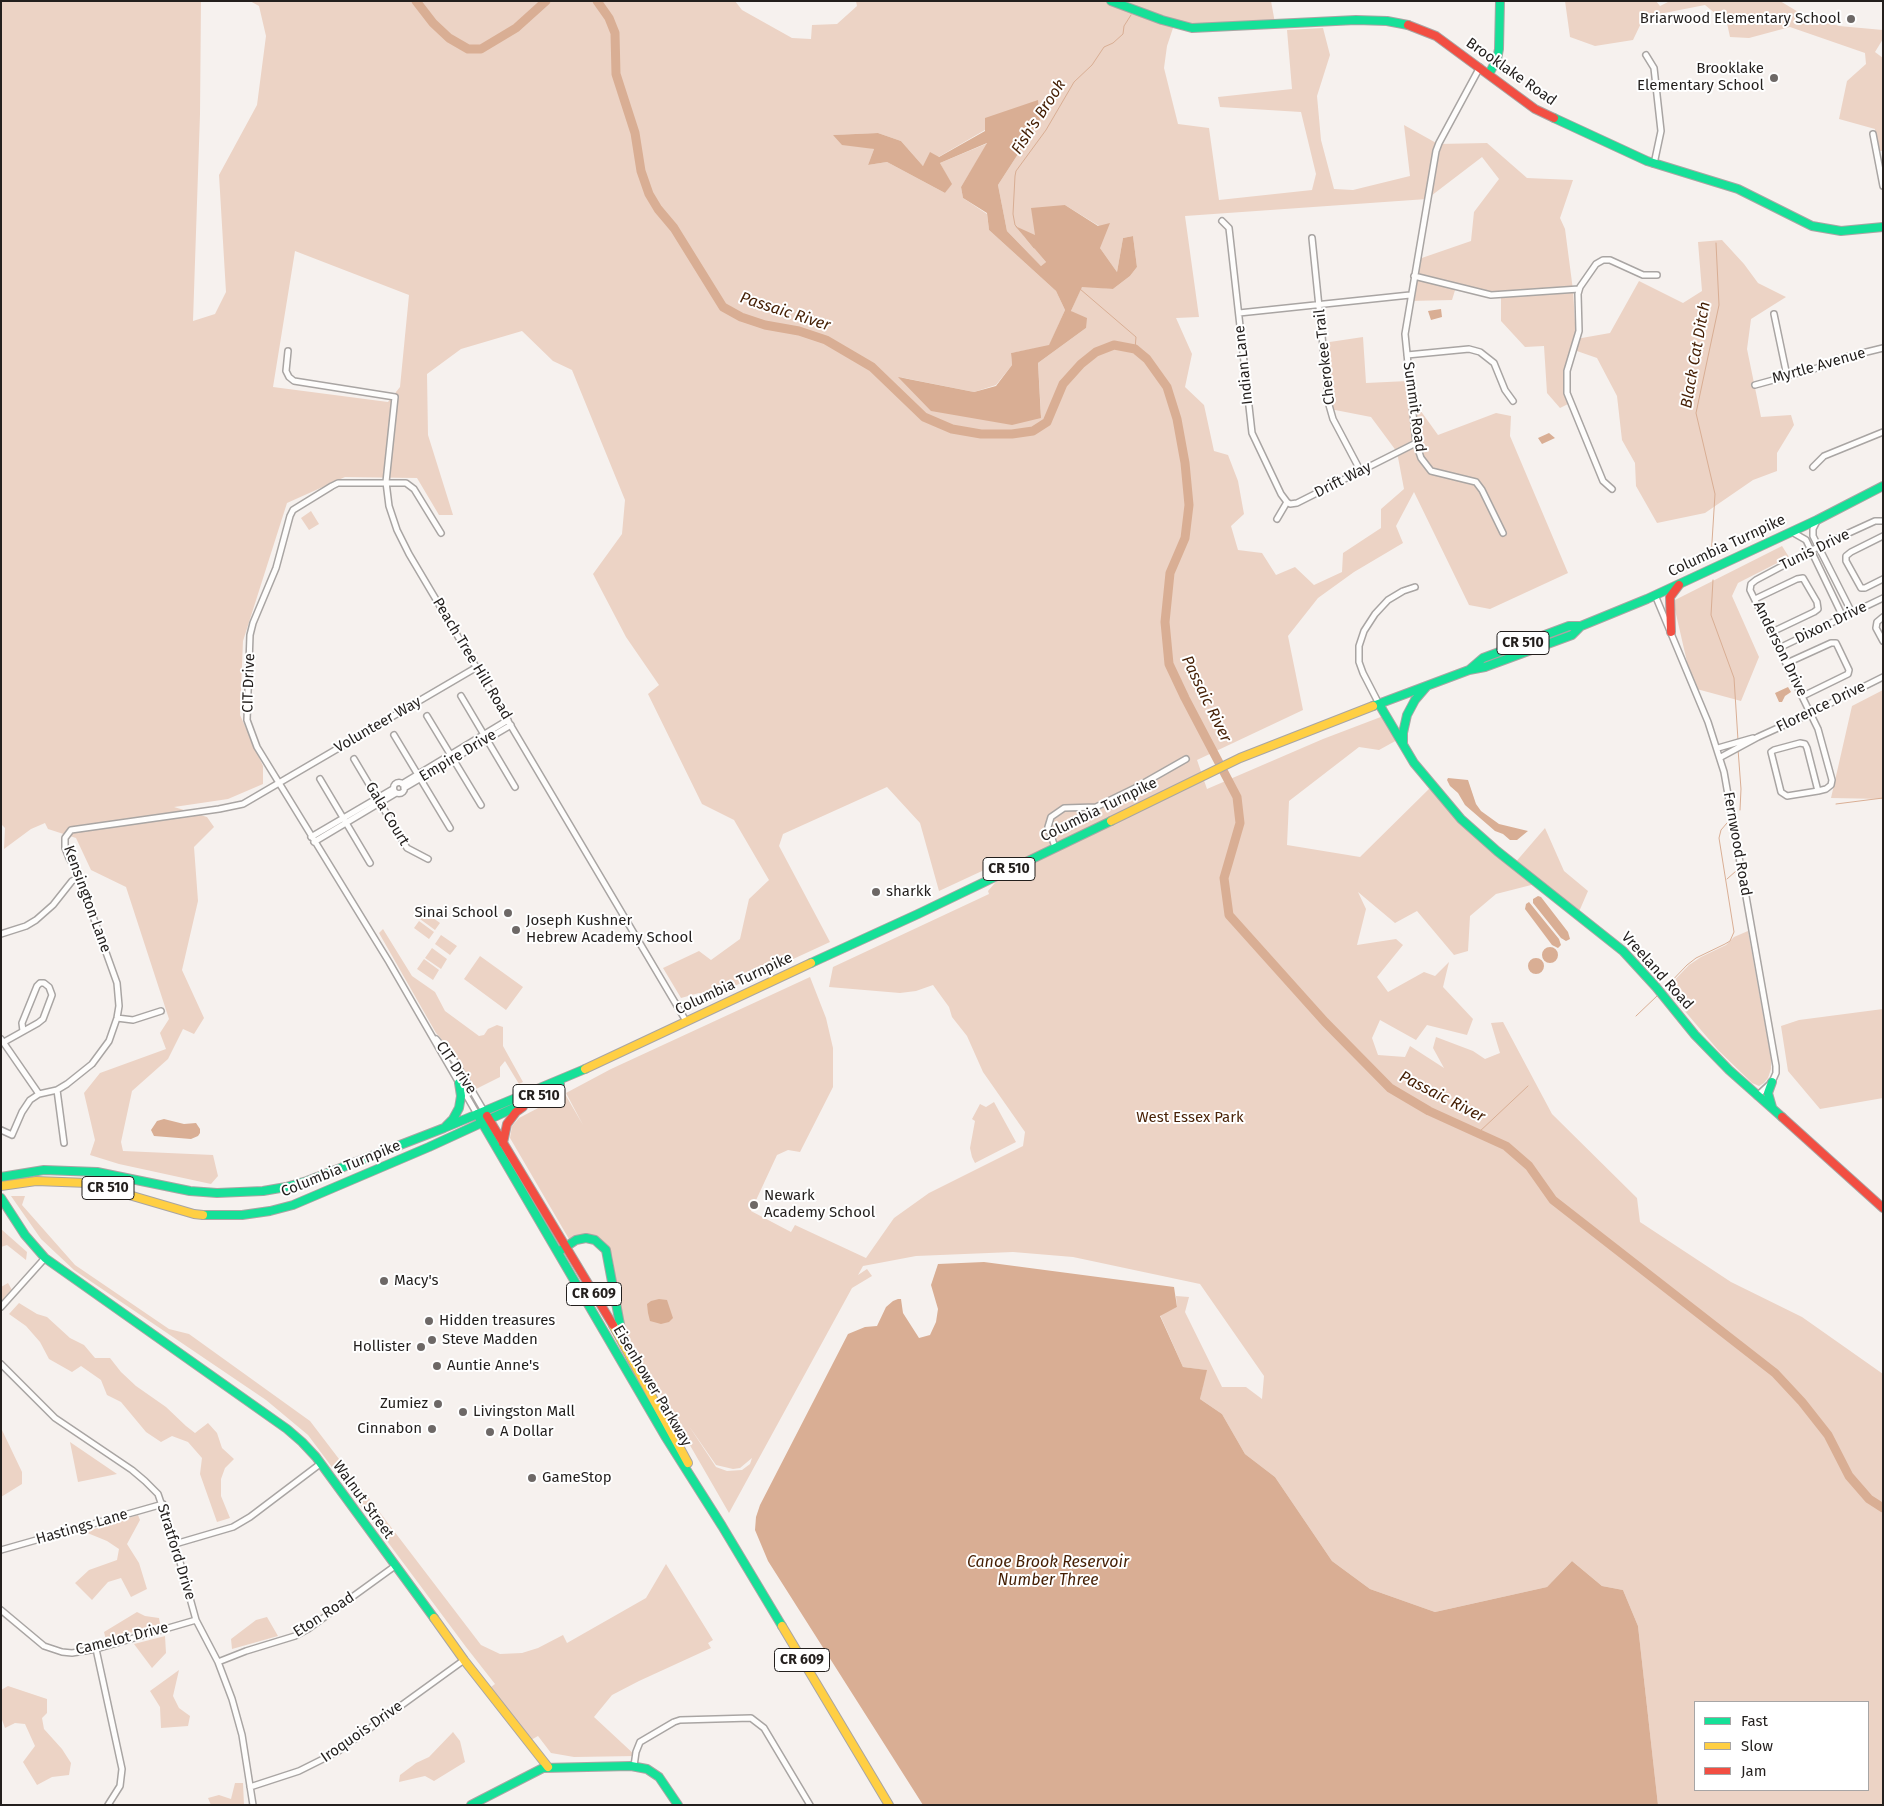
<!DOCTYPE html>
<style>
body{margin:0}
#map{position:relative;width:1884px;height:1806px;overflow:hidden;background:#f6f1ee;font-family:"Fira Sans",sans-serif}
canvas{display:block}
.frame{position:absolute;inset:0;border:2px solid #231f1d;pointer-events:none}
.legend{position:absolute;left:1694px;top:1701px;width:175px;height:90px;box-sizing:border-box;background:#fff;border:1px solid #a7a5a5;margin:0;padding:6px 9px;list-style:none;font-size:15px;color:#231f1d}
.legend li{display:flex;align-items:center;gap:10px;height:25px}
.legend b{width:25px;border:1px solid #a7a5a5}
</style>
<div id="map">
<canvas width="1884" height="1806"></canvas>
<div class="frame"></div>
<ul class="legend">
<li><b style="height:6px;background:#16e098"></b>Fast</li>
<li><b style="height:6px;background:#ffcf43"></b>Slow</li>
<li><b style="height:6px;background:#f24e42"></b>Jam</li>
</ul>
</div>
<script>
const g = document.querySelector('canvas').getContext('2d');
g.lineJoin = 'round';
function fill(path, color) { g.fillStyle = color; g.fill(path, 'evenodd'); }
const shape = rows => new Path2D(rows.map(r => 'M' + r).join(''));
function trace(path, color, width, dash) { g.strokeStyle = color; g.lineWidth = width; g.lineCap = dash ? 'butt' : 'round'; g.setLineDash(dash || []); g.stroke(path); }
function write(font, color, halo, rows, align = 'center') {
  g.font = font + ' "Fira Sans",sans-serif'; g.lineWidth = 4; g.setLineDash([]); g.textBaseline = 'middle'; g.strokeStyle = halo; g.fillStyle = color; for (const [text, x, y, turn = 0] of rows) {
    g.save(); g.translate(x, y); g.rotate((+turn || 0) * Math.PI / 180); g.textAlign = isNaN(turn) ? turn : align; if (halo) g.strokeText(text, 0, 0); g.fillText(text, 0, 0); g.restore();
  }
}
const green = shape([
 [1,1,201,1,200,114,193,321,215,314,226,292,219,175,257,105,266,36,259,6,250,1,735,1,742,10,792,38,811,39,812,25,837,24,857,6,856,1,1271,1,1275,23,1174,25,1167,46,1164,68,1178,124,1209,128,1219,200,1312,190,1316,174,1301,112,1220,107,1218,97,1292,89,1287,30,1323,28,1330,55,1317,96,1321,140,1334,189,1353,190,1410,176,1404,125,1438,144,1487,143,1527,178,1573,180,1560,218,1565,229,1573,290,1576,339,1610,333,1639,281,1683,303,1702,291,1698,242,1722,240,1744,264,1758,283,1786,297,1751,319,1747,349,1761,417,1791,415,1794,425,1777,453,1777,471,1753,480,1705,513,1657,523,1636,486,1635,463,1622,440,1617,396,1597,358,1574,350,1565,381,1570,403,1560,408,1547,393,1544,346,1525,347,1501,321,1501,296,1456,287,1452,300,1409,301,1416,260,1471,241,1474,212,1499,179,1482,157,1427,199,1185,216,1199,317,1176,318,1192,354,1185,387,1204,405,1214,451,1228,455,1238,481,1244,514,1231,526,1238,550,1262,553,1276,575,1295,567,1314,585,1342,572,1343,553,1381,528,1381,509,1404,489,1397,452,1371,417,1330,409,1323,343,1363,337,1366,383,1408,381,1410,396,1438,435,1496,413,1511,416,1510,436,1568,573,1490,609,1469,605,1414,492,1396,526,1403,543,1354,572,1318,598,1288,636,1303,710,1197,760,1207,789,1323,739,1386,715,1399,739,1379,750,1359,747,1289,801,1287,845,1360,857,1432,786,1514,864,1545,828,1564,871,1588,891,1578,914,1539,883,1496,894,1470,916,1468,951,1454,955,1417,911,1395,923,1358,892,1366,909,1357,945,1396,939,1403,945,1377,977,1388,992,1424,972,1435,976,1449,962,1443,987,1473,1019,1467,1035,1427,1025,1416,1040,1380,1020,1372,1038,1378,1055,1405,1057,1410,1046,1444,1068,1433,1048,1436,1037,1473,1051,1485,1059,1500,1053,1491,1023,1503,1022,1552,1114,1637,1198,1640,1222,1731,1282,1802,1317,1883,1374,1883,1805,1658,1805,1638,1626,1623,1590,1602,1586,1572,1561,1547,1587,1435,1612,1370,1589,1332,1561,1275,1477,1245,1454,1222,1414,1200,1399,1206,1370,1183,1367,1160,1315,1177,1307,1176,1296,1189,1297,1185,1312,1222,1387,1246,1387,1262,1399,1264,1376,1200,1284,1073,1257,1013,1252,916,1256,863,1266,858,1275,867,1269,872,1276,852,1288,729,1513,627,1336,621,1314,612,1255,597,1237,569,1239,510,1138,512,1126,519,1118,565,1094,583,1125,566,1093,611,1069,810,977,826,1018,833,1048,833,1087,800,1152,788,1150,777,1155,751,1211,791,1232,795,1225,866,1258,894,1218,929,1193,1023,1146,1025,1132,983,1072,967,1036,952,1017,949,1007,933,985,916,991,900,993,829,987,833,967,989,894,988,891,1012,863,1010,858,939,891,920,823,887,787,783,834,779,846,830,942,713,996,699,993,681,998,663,968,699,951,711,960,740,939,749,899,769,880,734,820,702,804,648,694,659,685,626,637,593,574,622,534,625,500,572,370,553,361,522,331,461,349,427,374,428,435,453,515,439,515,417,478,345,477,287,503,243,641,240,715,263,766,263,784,228,799,174,807,207,817,214,827,194,847,198,901,182,970,204,1018,194,1034,183,1029,168,1059,132,1091,121,1142,123,1151,213,1155,218,1176,211,1184,119,1164,90,1155,95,1140,84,1093,100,1073,166,1049,160,1033,169,1019,126,887,91,870,76,838,48,829,45,823,31,829,4,849,5,828,1,824],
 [1040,120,998,185,1007,231,1041,266,1046,262,1016,227,1035,236,1065,205,1099,226,1100,248,1117,272,1123,238,1133,236,1137,267,1130,276,1113,289,1082,286,1071,311,1086,328,1038,363,1041,415,899,377,974,392,996,385,1012,365,1011,353,1049,346,1065,310,1056,291,989,230,987,214,963,198,961,187,988,143,940,163,951,184,945,193,887,162,868,165,874,149,833,135,878,133,901,141,923,166,985,130],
 [295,251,409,295,400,387,388,402,273,387],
 [689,1426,716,1465,733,1469,740,1468,752,1458,750,1464,742,1470,727,1471,716,1467],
 [1695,1702,1868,1702,1868,1790,1695,1790],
 [1565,1,1656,1,1660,6,1670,1,1780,1,1800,13,1839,26,1883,30,1883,39,1875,52,1883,58,1883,151,1877,151,1875,129,1839,119,1847,81,1866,64,1865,53,1790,27,1749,38,1730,37,1727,23,1705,5,1644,17,1633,40,1595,46,1570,37],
 [311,511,319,524,309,530,301,518],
 [1782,546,1789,557,1738,583,1732,596,1759,657,1741,701,1693,688,1673,601],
 [1883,690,1883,799,1831,798,1852,706],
 [425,912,440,923,435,930,420,919],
 [419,921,434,932,429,939,414,928],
 [383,929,412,976,435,992,445,1011,479,1036,484,1035,488,1029,497,1025,503,1027,503,1046,523,1082,519,1084,505,1061,500,1067,500,1077,476,1089,451,1050,436,1033,379,933],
 [1748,931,1771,1059,1771,1069,1768,1078,1764,1083,1759,1086,1752,1083,1718,1050,1666,989,1689,965,1701,957,1726,945,1734,937],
 [441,935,457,946,450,955,435,944],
 [432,948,447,959,441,969,425,958],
 [480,956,523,987,506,1010,464,979],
 [424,959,439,970,433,980,417,969],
 [1883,1009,1883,1098,1820,1109,1788,1071,1781,1026,1799,1020],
 [994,1102,1016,1142,975,1163,972,1157,970,1148,975,1121,972,1119,980,1104,986,1107],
 [11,1196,25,1196,22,1205,75,1265,169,1329,189,1334,310,1421,481,1645,500,1654,522,1653,538,1648,563,1635,567,1643,646,1598,666,1564,713,1640,708,1643,711,1648,639,1681,612,1695,594,1717,636,1756,574,1757,551,1753,538,1736,531,1740,491,1687,495,1684,466,1647,308,1435,266,1400,74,1270,41,1239],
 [1,1229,27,1252,26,1260,7,1245,1,1247],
 [8,1283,12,1290,1,1302,1,1287],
 [19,1303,37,1314,47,1317,70,1338,84,1345,95,1358,110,1358,121,1372,136,1386,166,1407,186,1426,195,1433,208,1423,217,1433,222,1448,234,1459,225,1468,221,1479,221,1496,230,1518,217,1522,200,1474,202,1458,188,1442,172,1436,161,1442,146,1432,121,1402,107,1395,101,1380,81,1366,72,1372,49,1359,40,1342,26,1326,9,1314],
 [2,1430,22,1472,22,1484,1,1497],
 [70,1442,117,1474,78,1482],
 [138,1515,140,1520,127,1544,139,1563,147,1589,131,1597,121,1578,108,1582,92,1600,75,1583,89,1570,117,1560,119,1549,107,1541,85,1532],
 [137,1612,145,1616,159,1618,160,1624,106,1640,104,1632],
 [267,1617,278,1636,232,1649,231,1639,256,1620],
 [165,1636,166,1653,152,1668,134,1644],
 [179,1670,173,1696,179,1708,190,1716,188,1726,161,1728,160,1707,150,1691],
 [8,1686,47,1699,47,1713,42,1718,44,1729,62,1749,71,1763,69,1775,52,1777,37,1785,23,1762,35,1746,25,1724,15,1723,5,1728,1,1717,1,1690],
 [453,1732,460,1741,465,1762,434,1781,425,1776,399,1782,400,1775,416,1763,429,1757],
 [235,1783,243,1783,244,1805,211,1805,208,1798,219,1795,231,1799]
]);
const water = shape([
 [1038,100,1040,120,998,185,1007,231,1041,266,1046,262,1015,226,1035,235,1031,208,1065,205,1098,226,1110,223,1100,248,1117,272,1123,238,1133,236,1137,267,1130,276,1113,289,1082,287,1071,311,1087,318,1086,328,1038,363,1041,418,1012,425,931,411,898,377,974,392,996,386,1012,365,1011,353,1049,345,1065,310,1056,291,989,230,987,213,963,198,961,187,987,143,940,163,952,184,945,193,887,162,868,165,874,149,842,145,833,135,878,133,901,141,923,166,930,152,939,157,985,131,985,118],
 [1441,309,1442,317,1431,320,1428,311],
 [1549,433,1555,438,1542,444,1538,438],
 [1788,687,1791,692,1785,696,1782,702,1779,702,1775,693],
 [1448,778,1468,780,1476,804,1481,811,1499,824,1528,831,1517,840,1510,840,1503,834,1495,831,1465,805,1458,793,1450,786,1447,780],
 [1538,896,1541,897,1568,932,1570,939,1566,941,1561,938,1533,903,1533,899],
 [1529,902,1559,939,1561,945,1558,948,1552,945,1525,909,1526,904],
 '1542 955a8 8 0 1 1 16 0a8 8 0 1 1-16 0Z',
 '1528 966a8 8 0 1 1 16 0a8 8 0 1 1-16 0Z',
 [164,1119,184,1124,196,1123,200,1129,200,1133,198,1136,191,1139,154,1136,151,1130,157,1121],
 [984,1262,1174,1287,1177,1307,1160,1316,1183,1367,1207,1370,1200,1399,1222,1414,1245,1454,1275,1477,1332,1561,1370,1589,1435,1612,1547,1587,1572,1561,1602,1586,1623,1590,1638,1626,1658,1805,923,1805,768,1561,755,1530,756,1517,760,1505,848,1334,865,1327,877,1326,886,1307,893,1301,898,1299,901,1299,903,1313,919,1338,930,1335,936,1322,938,1309,931,1285,938,1264],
 [659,1299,667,1300,673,1318,669,1322,661,1324,650,1321,648,1313,647,1304,651,1301]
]);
const stream = shape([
 [1017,227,1015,225,1013,214,1015,176,1016,171,1046,130,1074,82,1092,65,1104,47,1113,43,1123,34,1124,26,1131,15],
 [1026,238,1034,248],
 [1080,289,1136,337,1135,349],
 [1711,558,1715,494,1696,413,1719,305,1716,243],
 [1713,580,1711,615,1734,678,1738,740],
 [1738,749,1741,789,1740,810],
 [1836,804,1883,798],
 [1727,879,1736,871],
 [1665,988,1687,965,1696,958,1725,944,1730,941,1734,932,1719,838,1721,830,1727,823],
 [1636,1016,1657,996],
 [1478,1133,1528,1086]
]);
const river = shape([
 [416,1,433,23,449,38,468,49,481,49,516,28,546,1],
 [597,1,609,18,615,33,616,74,635,133,641,171,649,194,658,209,674,228,723,307,741,317,765,325,799,331,826,340,872,367,924,417,952,429,981,434,1012,434,1033,431,1047,422,1063,384,1081,364,1096,352,1114,345,1135,349,1147,359,1167,387,1177,419,1185,463,1189,505,1185,538,1170,573,1165,622,1169,664,1185,698,1237,797,1240,823,1224,878,1229,915,1325,1022,1390,1088,1429,1111,1506,1146,1529,1166,1553,1200,1775,1373,1802,1402,1828,1435,1849,1476,1869,1499,1883,1508]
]);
const street = shape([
 [1646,55,1654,68,1661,131,1654,164],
 [1480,67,1439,143,1436,151,1405,334,1416,443,1421,458,1431,471,1476,482,1482,490,1503,533],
 [1873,134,1883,186],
 [1222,221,1229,228,1252,433,1281,494,1287,502],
 [1312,238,1329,405,1333,419,1360,470],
 [1414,276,1491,295,1579,289],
 [1239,313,1410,295],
 [1774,314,1787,376],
 [288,351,286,371,289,377,294,381,395,397,386,482,389,506,397,530,409,554,686,1021],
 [1407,355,1469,349,1480,352,1494,363,1505,390,1513,401],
 [1755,385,1817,368,1846,357,1883,348],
 [1813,467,1824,456,1883,432],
 [1612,489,1603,481,1567,393,1567,371,1579,331,1578,294,1580,287,1596,264,1603,260,1610,260,1643,275,1657,275],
 [1287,502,1290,504,1297,503,1416,443],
 [1277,519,1287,502],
 [1817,521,1813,529,1813,536,1852,613],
 [1792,532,1806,540,1843,617],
 [441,533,414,489,406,483,338,483,332,486,293,510,290,516,276,568,253,623,250,635,247,720,257,747,389,962,477,1114],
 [1883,536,1851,552,1846,556,1846,561,1861,588,1865,588,1883,579],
 [1655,595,1708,722,1724,772,1776,1066,1776,1073,1772,1082,1757,1096],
 [1755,599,1797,579,1803,578,1817,602,1818,609,1814,612,1772,632],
 [1883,617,1877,622,1876,628,1883,641],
 [1779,648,1883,598],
 [1787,663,1831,643,1836,643,1838,647,1849,670,1848,674,1803,696],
 [461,696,515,787],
 [1379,704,1363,673,1359,662,1359,646,1364,631,1375,614,1388,600,1403,591,1415,587],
 [427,716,481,805],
 [394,735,450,828],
 [1718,748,1753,738],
 [1721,757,1758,737,1811,713,1883,677],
 [354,759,407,848,428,859],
 [320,779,370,863],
 '393.5 788a5.5 5.5 0 1 1 11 0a5.5 5.5 0 1 1-11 0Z',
 [402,784,508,720],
 [404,788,511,725],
 [1818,791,1807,748,1805,744,1800,743,1774,750,1771,752,1781,792,1787,796,1818,791,1826,789,1831,785,1832,780,1818,729,1750,590,1751,584,1756,580,1818,547,1875,521,1883,521],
 [311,837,393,789],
 [314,842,396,793],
 [1055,847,1048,827,1051,817,1064,808,1096,807,1135,788,1186,759],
 [1,934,26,926,36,920,53,905,72,881,80,877],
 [117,1018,133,1020,161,1011],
 [1,1039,39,1094],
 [436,1039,454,1060,484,1111],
 [4,1042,38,1023,43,1019,52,995,49,987,44,983,40,983,37,986,22,1023,23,1031],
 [57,1090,64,1143],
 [1,1130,12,1135,22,1112,30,1100,39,1094,57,1090,67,1084,92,1064,109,1041,117,1018,119,1006,117,983,76,869,69,858,65,848,65,838,71,830,219,809,243,804,477,667],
 [1,1307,45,1258],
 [1,1364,55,1418,132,1470,145,1481,158,1494,175,1544,196,1620,218,1662,232,1699,242,1735,253,1805],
 [175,1544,233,1527,250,1517,320,1464],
 [1,1550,163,1504],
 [1,1610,44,1646,62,1652,72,1653,96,1649,196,1620],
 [96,1649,122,1769,120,1786,108,1805],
 [218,1662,246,1651,295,1636,308,1629,395,1566],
 [634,1766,636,1752,640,1742,674,1722,680,1720,751,1718,764,1728,810,1805],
 [250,1787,299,1771,337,1752,464,1660]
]);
const fast = shape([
 [1111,1,1162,20,1192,28,1356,20,1387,21,1408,25],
 [1489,74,1497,59,1499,49,1500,1],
 [1554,118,1647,161,1738,189,1812,226,1841,231,1883,227],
 [1469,670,1483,658,1569,626,1581,626,1647,599,1817,520,1883,486],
 [1379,704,1414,763,1461,819,1497,851,1623,951,1656,987,1695,1035,1729,1070,1782,1117],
 [1373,706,1469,670,1485,667,1572,635,1581,626],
 [1403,744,1403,733,1407,715,1415,700,1427,686],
 [811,963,918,914,1111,821],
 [1772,1082,1768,1093,1772,1107],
 [477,1114,665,1436,722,1526,782,1626],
 [446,1126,453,1119,459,1108,461,1096,459,1083],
 [1,1177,44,1170,97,1172,190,1191,217,1193,263,1191,286,1187,307,1181,444,1128,585,1069],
 [1,1198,25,1235,45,1258,287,1429,302,1442,316,1457,434,1618],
 [203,1215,242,1215,270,1211,293,1205,429,1147,529,1101,560,1084],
 [561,1250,576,1240,586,1238,595,1240,606,1250,622,1335],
 [471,1805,543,1768,631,1766,647,1769,659,1777,678,1805]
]);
const slow = shape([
 [1111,821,1240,758,1373,706],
 [585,1069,811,963],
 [1,1186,36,1181,88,1183,194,1214,203,1215],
 [613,1325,688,1463],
 [434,1618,464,1660,548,1767],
 [782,1626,889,1805]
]);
const jam = shape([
 [1408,25,1436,36,1535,109,1554,118],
 [1671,632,1670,597,1679,585],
 [487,1116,613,1325],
 [1782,1117,1883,1208],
 [503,1143,507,1124,516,1112,523,1107]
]);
const markers = [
 [1851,19,5,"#6d6866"],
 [1774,78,5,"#6d6866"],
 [876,892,5,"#6d6866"],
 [508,913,5,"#6d6866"],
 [516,930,5,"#6d6866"],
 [754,1205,5,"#6d6866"],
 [384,1281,5,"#6d6866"],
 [429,1321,5,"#6d6866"],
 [432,1340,5,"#6d6866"],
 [421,1347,5,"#6d6866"],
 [437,1366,5,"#6d6866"],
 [438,1404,5,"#6d6866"],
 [463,1412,5,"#6d6866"],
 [432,1429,5,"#6d6866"],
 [490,1432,5,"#6d6866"],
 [532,1478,5,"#6d6866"]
];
const shields = [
 [1523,643,52],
 [1009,869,52],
 [539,1096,52],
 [108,1188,52],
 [594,1294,55],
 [802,1660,55]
];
const shieldNames = [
 ["CR 510",1523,643],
 ["CR 510",1009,869],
 ["CR 510",539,1096],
 ["CR 510",108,1188],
 ["CR 609",594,1294],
 ["CR 609",802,1660]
];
const poiNames = [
 ["Briarwood Elementary School",1841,19,"right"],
 ["Brooklake",1764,69,"right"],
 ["Elementary School",1764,86,"right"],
 ["sharkk",886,892],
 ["Sinai School",498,913,"right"],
 ["Joseph Kushner",526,921],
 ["Hebrew Academy School",526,938],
 ["Newark",764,1196],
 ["Academy School",764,1213],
 ["Macy's",394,1281],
 ["Hidden treasures",439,1321],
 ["Steve Madden",442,1340],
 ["Hollister",411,1347,"right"],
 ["Auntie Anne's",447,1366],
 ["Zumiez",428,1404,"right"],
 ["Livingston Mall",473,1412],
 ["Cinnabon",422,1429,"right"],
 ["A Dollar",500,1432],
 ["GameStop",542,1478]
];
const streetNames = [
 ["Brooklake Road",1511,72,35],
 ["Cherokee Trail",1325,357,-96],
 ["Indian Lane",1244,365,-96],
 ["Myrtle Avenue",1819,366,-16],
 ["Summit Road",1414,407,82],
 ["Drift Way",1343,480,-27],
 ["Columbia Turnpike",1727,546,-25],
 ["Tunis Drive",1815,550,-26],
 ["Dixon Drive",1831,623,-26],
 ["Anderson Drive",1780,649,64],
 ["Peach Tree Hill Road",472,659,59],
 ["CIT Drive",249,683,-88],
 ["Florence Drive",1821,707,-26],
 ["Volunteer Way",378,725,-30],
 ["Empire Drive",458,756,-31],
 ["Columbia Turnpike",1099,810,-26],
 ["Gala Court",387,814,59],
 ["Fernwood Road",1737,844,80],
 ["Kensington Lane",87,899,70],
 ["Vreeland Road",1657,971,48],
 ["Columbia Turnpike",734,984,-25],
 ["CIT Drive",456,1068,56],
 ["Columbia Turnpike",341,1169,-22],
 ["Eisenhower Parkway",652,1386,59],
 ["Walnut Street",363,1500,54],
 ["Hastings Lane",82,1527,-16],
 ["Stratford Drive",176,1552,73],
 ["Eton Road",324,1615,-33],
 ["Camelot Drive",122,1639,-14],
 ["Iroquois Drive",362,1732,-35]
];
const parkNames = [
 ["West Essex Park",1190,1118]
];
const waterNames = [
 ["Fish's Brook",1039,117,-57],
 ["Passaic River",785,312,18],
 ["Black Cat Ditch",1696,355,-80],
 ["Passaic River",1206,699,64],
 ["Passaic River",1442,1097,27],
 ["Canoe Brook Reservoir",1048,1563],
 ["Number Three",1048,1581]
];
fill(green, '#ecd3c5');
fill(water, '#d9ae94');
trace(stream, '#d9ae94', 1);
trace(river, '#d9ae94', 9);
trace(street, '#a9a5a3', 8);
trace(fast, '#a9a5a3', 10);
trace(slow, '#a9a5a3', 10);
trace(jam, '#a9a5a3', 10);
trace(street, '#fefdfc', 5);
trace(fast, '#16e098', 8);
trace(slow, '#ffcf43', 8);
trace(jam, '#f24e42', 8);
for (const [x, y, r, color] of markers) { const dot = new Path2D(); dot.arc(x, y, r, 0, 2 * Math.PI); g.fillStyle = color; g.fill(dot); trace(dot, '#fff', 2); }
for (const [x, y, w] of shields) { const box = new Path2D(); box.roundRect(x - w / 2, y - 11.5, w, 23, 4); g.fillStyle = '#fff'; g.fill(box); trace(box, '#231f1d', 1); }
write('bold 14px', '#231f1d', null, shieldNames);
write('15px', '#231f1d', '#fff', poiNames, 'left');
write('15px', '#231f1d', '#fff', streetNames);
write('15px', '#492207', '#fff', parkNames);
write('italic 16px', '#441e03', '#fff', waterNames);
</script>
